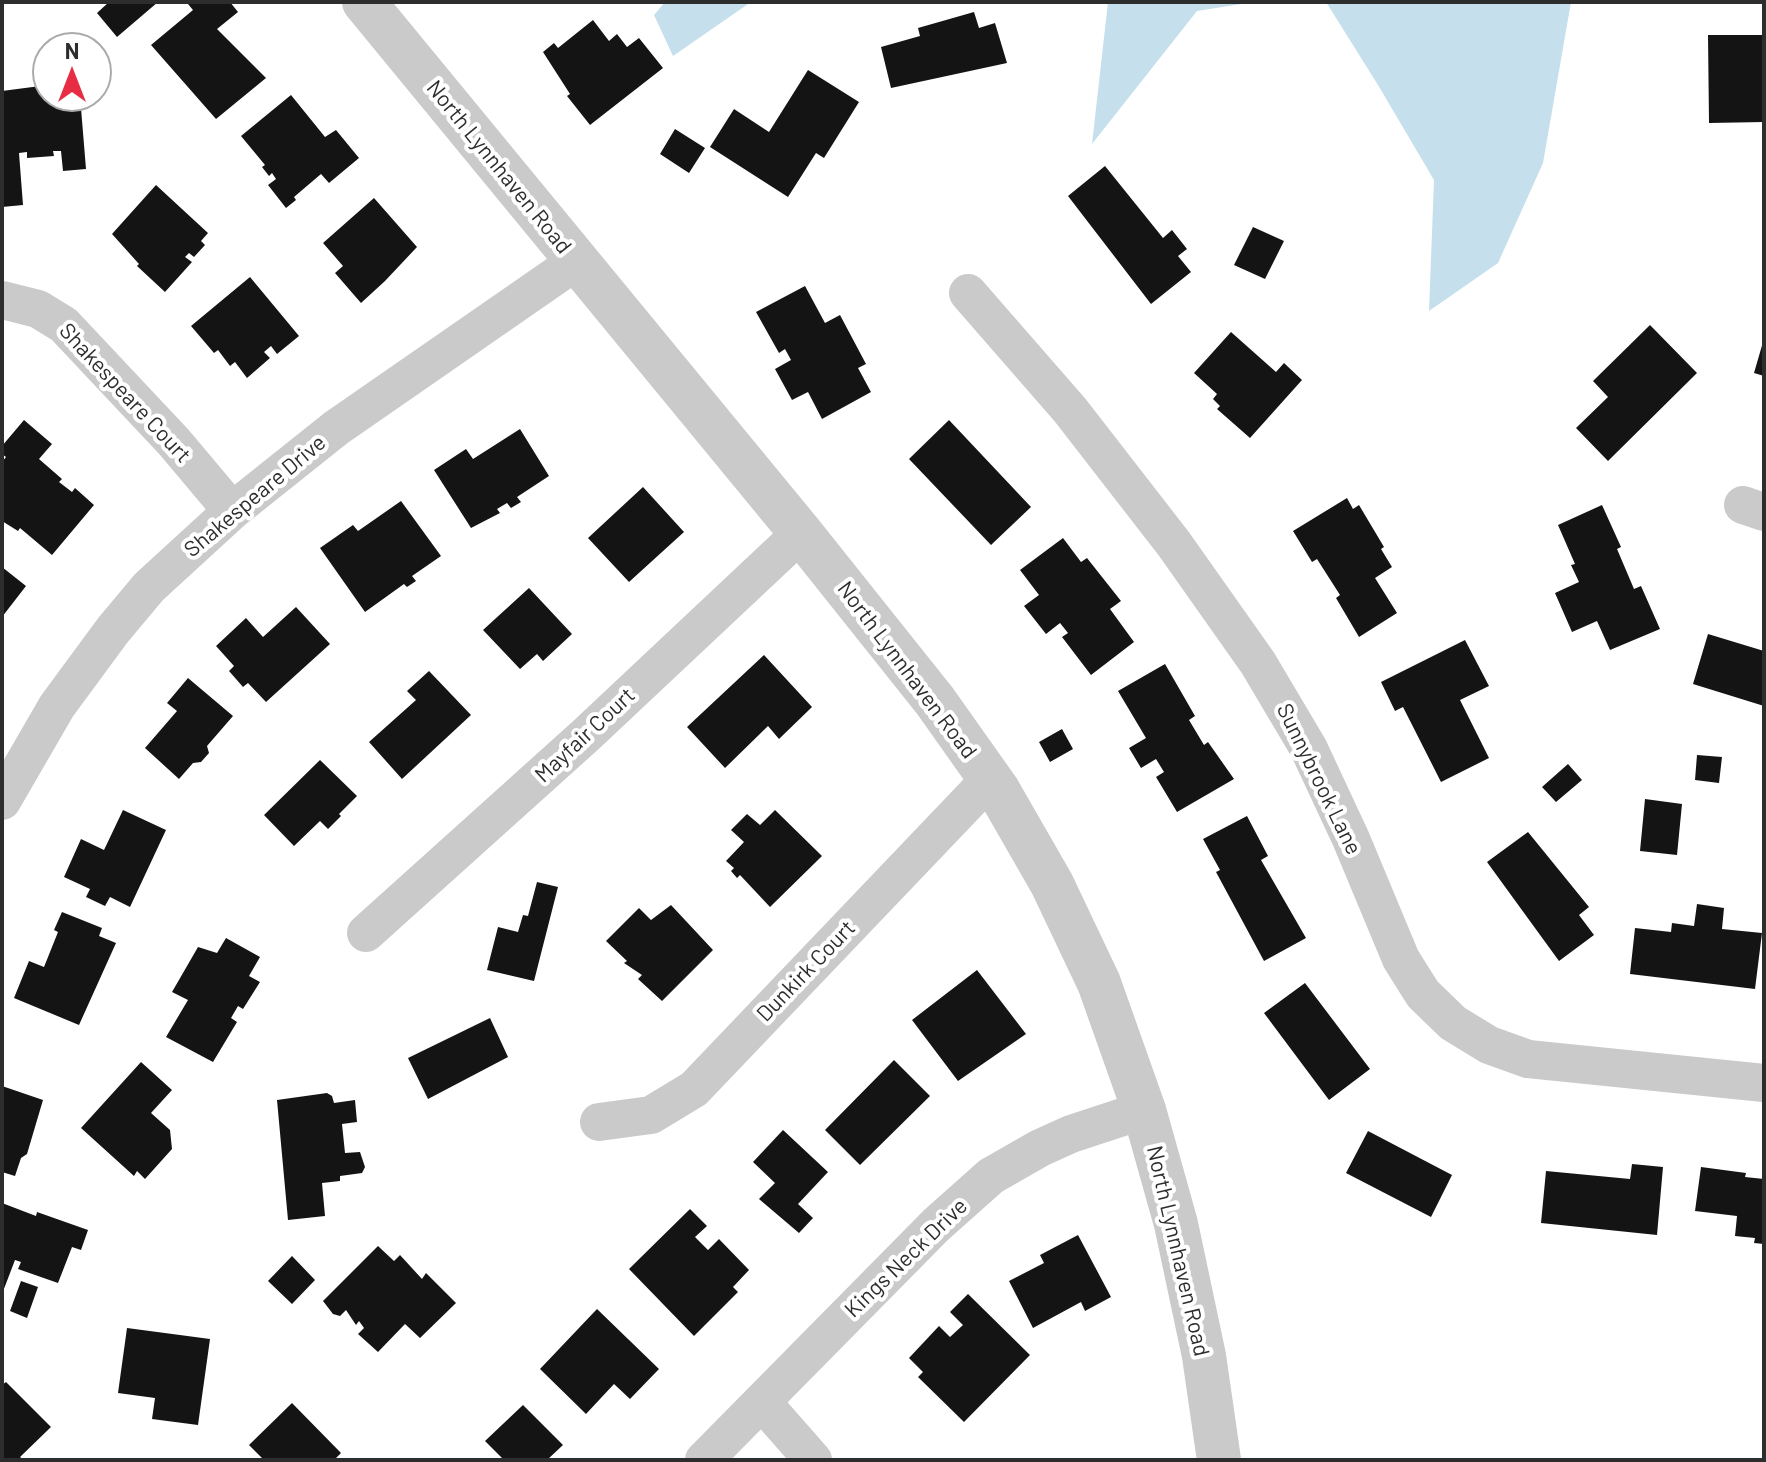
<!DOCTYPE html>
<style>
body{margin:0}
#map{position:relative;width:1766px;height:1462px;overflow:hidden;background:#fff;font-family:Barlow,sans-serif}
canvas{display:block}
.frame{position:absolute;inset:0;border:4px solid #2d2d2d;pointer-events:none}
.north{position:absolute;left:32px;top:32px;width:80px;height:80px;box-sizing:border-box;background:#fff;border:2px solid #ababab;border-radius:50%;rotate:0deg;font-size:22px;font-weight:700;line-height:32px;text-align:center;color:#2d2d2d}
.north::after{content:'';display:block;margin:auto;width:28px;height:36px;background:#e82c43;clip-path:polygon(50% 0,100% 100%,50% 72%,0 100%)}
</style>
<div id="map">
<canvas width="1766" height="1462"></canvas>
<div class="frame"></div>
<div class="north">N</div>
</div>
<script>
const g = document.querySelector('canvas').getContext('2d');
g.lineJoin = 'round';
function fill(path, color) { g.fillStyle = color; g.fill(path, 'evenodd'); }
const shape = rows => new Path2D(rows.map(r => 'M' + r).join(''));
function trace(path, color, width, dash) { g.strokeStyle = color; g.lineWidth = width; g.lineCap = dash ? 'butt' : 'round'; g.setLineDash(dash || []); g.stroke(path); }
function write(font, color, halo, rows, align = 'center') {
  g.font = font + ' Barlow,sans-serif'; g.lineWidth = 8; g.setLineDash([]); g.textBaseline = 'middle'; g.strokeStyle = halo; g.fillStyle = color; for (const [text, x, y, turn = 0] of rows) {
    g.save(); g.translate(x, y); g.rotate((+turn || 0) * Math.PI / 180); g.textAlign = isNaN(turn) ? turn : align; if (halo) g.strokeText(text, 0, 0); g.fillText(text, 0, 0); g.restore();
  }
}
const water = shape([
 [665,2,751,2,673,56,654,15],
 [1108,2,1254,2,1197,11,1092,144],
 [1326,2,1571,2,1543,163,1498,263,1429,311,1434,180,1378,85]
]);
const building = shape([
 [109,2,158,2,117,37,97,13],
 [190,2,230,2,238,12,217,29,266,78,216,119,151,45,193,10,188,4],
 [974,12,979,28,995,23,1007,63,891,88,881,47,920,36,918,28],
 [593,20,609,41,617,34,627,47,639,38,663,68,590,125,567,96,570,94,543,52,554,43,558,48],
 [1708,35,1764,35,1764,122,1709,123],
 [808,70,859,102,824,158,816,153,788,197,710,147,734,109,769,132],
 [48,85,48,96,80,96,86,169,63,171,61,151,53,151,54,156,27,158,27,152,19,153,23,205,2,207,2,91],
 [291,95,325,137,336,130,359,158,329,183,321,174,294,197,296,200,286,208,268,185,276,179,272,173,269,176,262,167,265,165,241,136],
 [675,129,705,148,689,173,660,154],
 [1105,166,1163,238,1172,230,1187,249,1178,256,1191,272,1151,304,1068,196],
 [156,185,208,233,201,241,205,245,194,257,189,253,185,257,192,262,165,292,137,266,139,264,112,234],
 [374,198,417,247,385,281,361,303,335,273,343,266,323,243],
 [1253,227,1284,241,1265,279,1234,265],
 [250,277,299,336,277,354,271,346,264,352,270,358,247,378,235,362,230,366,218,350,214,353,191,326],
 [805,286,825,323,840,315,866,364,858,368,871,392,822,419,808,392,792,400,775,369,791,360,785,349,779,353,756,312],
 [1650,325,1697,373,1608,461,1576,428,1608,397,1593,381],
 [1231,332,1276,372,1284,363,1302,380,1250,438,1217,409,1220,406,1213,399,1217,394,1194,373],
 [1763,342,1764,342,1764,376,1754,373],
 [24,420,52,444,39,459,62,479,59,482,72,492,75,488,94,505,52,555,20,528,18,531,2,521,2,462,6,457,2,454,2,446],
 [949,420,1031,507,991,545,909,459],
 [520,429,549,476,517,497,521,502,511,508,507,503,497,509,500,513,471,528,434,470,466,449,473,459],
 [643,487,684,532,629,582,588,538],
 [1347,498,1353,509,1359,505,1384,547,1381,549,1392,567,1375,578,1397,613,1359,637,1336,598,1340,595,1317,559,1312,562,1293,531],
 [401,501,441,556,412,576,416,581,407,587,404,584,365,612,320,548,353,525,358,531],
 [1602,505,1621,547,1617,549,1634,589,1641,586,1660,629,1610,650,1597,621,1572,632,1555,593,1579,582,1571,565,1575,564,1558,525],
 [1063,538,1081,562,1087,558,1121,601,1110,609,1134,642,1091,675,1062,637,1068,633,1060,623,1046,634,1024,606,1039,595,1020,570],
 [2,567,26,586,2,617],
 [529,588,572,634,543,661,537,654,520,669,483,630],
 [296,607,330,644,266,702,248,683,243,687,229,671,234,666,216,646,246,618,263,637],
 [1708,634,1764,651,1764,706,1693,684],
 [1465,640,1489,686,1460,700,1489,758,1441,782,1403,707,1395,711,1381,682],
 [764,655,812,707,779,739,768,726,725,768,687,727],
 [1165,664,1195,716,1189,720,1204,745,1208,742,1234,779,1177,812,1156,777,1164,772,1156,759,1141,768,1129,748,1146,738,1118,691],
 [429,671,471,715,402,779,369,742,416,700,407,691],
 [188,678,233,716,207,746,209,753,201,762,193,763,179,779,145,748,177,711,167,703],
 [1062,729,1073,749,1050,762,1039,742],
 [1697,755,1722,757,1719,783,1695,780],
 [320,760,357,796,339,814,341,816,328,829,320,821,294,846,264,815],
 [1568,764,1582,780,1556,802,1542,787],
 [1645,799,1682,804,1677,855,1640,851],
 [123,810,166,830,130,907,110,897,105,906,86,897,90,889,64,877,81,839,104,850],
 [775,810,822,856,770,907,740,875,737,878,731,871,734,868,726,861,744,842,731,830,747,814,760,825],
 [1247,816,1268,856,1261,860,1306,938,1264,961,1216,872,1220,870,1203,839],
 [1528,832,1589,907,1579,915,1594,935,1559,961,1487,862],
 [537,882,558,887,534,981,487,970,498,927,518,932,523,915,528,916],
 [1697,904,1724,908,1722,929,1762,933,1755,989,1630,974,1635,928,1671,932,1672,923,1694,926],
 [671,905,713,950,662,1001,638,979,642,975,624,963,627,961,606,941,639,908,651,920],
 [62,912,102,928,99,936,116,943,79,1025,14,998,29,961,44,967,58,932,54,930],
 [226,938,260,957,249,976,260,982,243,1009,238,1006,231,1018,237,1022,213,1062,166,1037,188,1000,172,992,198,947,217,953],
 [977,970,1026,1034,958,1081,912,1020],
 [1305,983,1370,1069,1329,1100,1264,1013],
 [490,1018,508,1057,428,1099,408,1058],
 [894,1060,930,1096,860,1165,825,1130],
 [141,1062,172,1090,151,1113,170,1130,172,1149,145,1179,137,1171,134,1176,81,1128],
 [2,1086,43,1100,27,1154,21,1158,15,1176,2,1172],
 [327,1093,332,1096,334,1103,355,1100,357,1122,342,1124,345,1153,360,1152,365,1167,362,1173,340,1176,340,1181,322,1183,325,1216,288,1220,277,1100],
 [783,1130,828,1172,798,1204,813,1218,799,1233,759,1199,775,1183,753,1162],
 [1368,1131,1452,1175,1431,1217,1346,1173],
 [1632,1164,1663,1167,1657,1235,1541,1223,1546,1171,1630,1179],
 [1701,1167,1746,1173,1745,1177,1764,1179,1764,1244,1754,1243,1755,1238,1735,1236,1737,1216,1695,1211],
 [2,1203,36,1216,37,1212,88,1230,81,1250,72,1247,58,1283,18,1269,21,1262,15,1260,2,1294],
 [690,1209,707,1226,695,1237,708,1250,719,1239,749,1270,733,1287,738,1292,694,1336,629,1269],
 [1078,1235,1111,1297,1085,1311,1081,1302,1033,1328,1009,1281,1044,1263,1040,1255],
 [378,1246,394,1261,400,1255,422,1279,426,1273,456,1303,420,1338,405,1324,378,1352,358,1334,364,1328,359,1321,356,1325,346,1310,340,1316,333,1314,323,1301],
 [292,1256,315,1280,292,1304,268,1281],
 [21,1281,38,1287,27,1318,10,1311],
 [968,1294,1030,1355,964,1422,918,1377,923,1372,909,1358,939,1326,950,1337,963,1325,950,1312],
 [597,1309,659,1369,630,1399,614,1384,586,1414,540,1369],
 [127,1328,210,1339,198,1425,152,1419,155,1398,118,1393],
 [6,1382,51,1427,20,1457,24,1460,2,1460,2,1385],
 [292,1403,341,1453,334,1460,264,1460,249,1445],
 [523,1405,563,1445,547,1460,504,1460,485,1441]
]);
const minor = shape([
 [968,293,1070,410,1174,544,1258,663,1309,749,1351,839,1401,959,1423,994,1453,1023,1489,1045,1528,1059,1764,1083],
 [2,300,38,309,64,325,174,442,232,511],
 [1743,505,1764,512],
 [2,801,57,706,113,630,149,587,232,511,336,428,577,261],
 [366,933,586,735,801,533],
 [599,1122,651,1115,694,1089,990,779],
 [762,1402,813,1460],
 [704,1460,936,1225,991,1176,1040,1148,1071,1134,1144,1110]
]);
const tertiary = shape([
 [364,2,801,533,935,701,998,790,1052,884,1099,983,1144,1110,1176,1224,1204,1356,1219,1460]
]);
const streetNames = [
 ["North Lynnhaven Road",499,167,51],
 ["Shakespeare Court",125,393,47],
 ["Shakespeare Drive",255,496,-40],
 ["North Lynnhaven Road",907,670,53],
 ["Mayfair Court",585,735,-43],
 ["Sunnybrook Lane",1319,779,64],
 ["Dunkirk Court",806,971,-46],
 ["North Lynnhaven Road",1178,1251,77],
 ["Kings Neck Drive",906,1258,-44]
];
fill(water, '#c6dfec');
fill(building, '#141414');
trace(minor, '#cacaca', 38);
trace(tertiary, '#cacaca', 44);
write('22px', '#2d2d2d', '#fff', streetNames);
</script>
